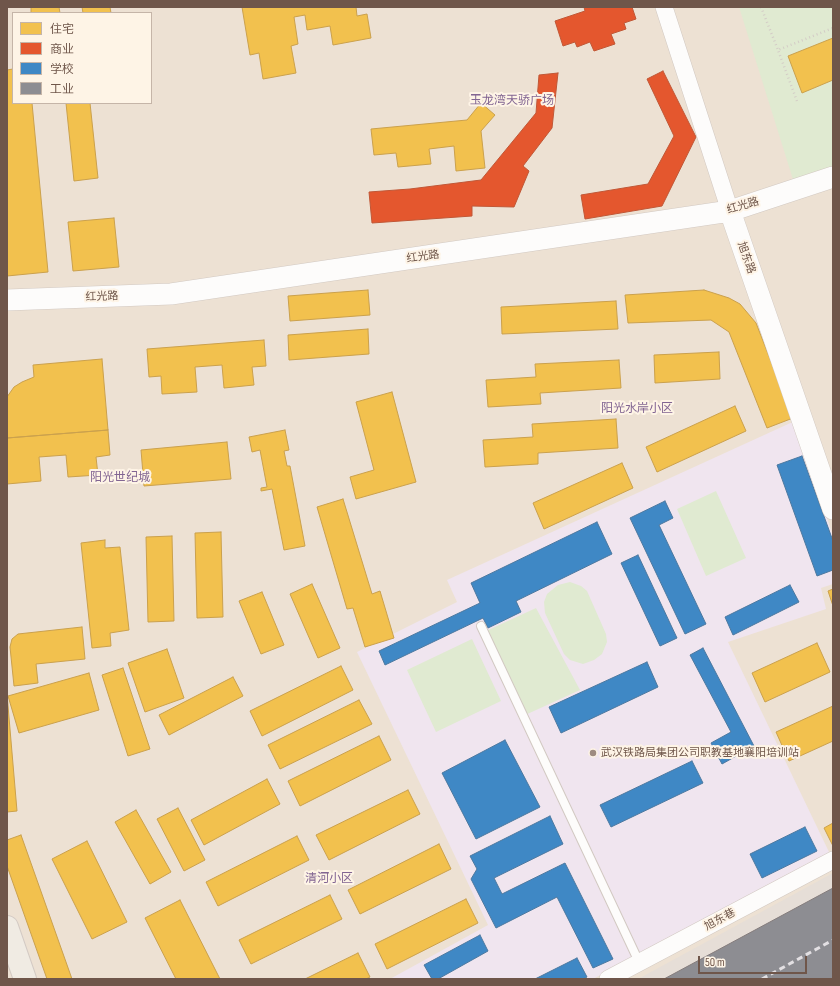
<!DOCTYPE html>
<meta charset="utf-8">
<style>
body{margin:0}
#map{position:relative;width:840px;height:986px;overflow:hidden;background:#f4eee6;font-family:"Sofia Sans Condensed","Noto Sans SC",sans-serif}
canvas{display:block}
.frame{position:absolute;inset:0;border:8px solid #6f564a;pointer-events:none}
.legend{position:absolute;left:12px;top:12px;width:140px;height:92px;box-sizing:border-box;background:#fef4e6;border:1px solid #c5b5a8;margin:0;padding:5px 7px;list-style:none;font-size:12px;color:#6f564a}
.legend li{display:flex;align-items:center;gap:8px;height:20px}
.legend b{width:20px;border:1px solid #c5b5a8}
.scale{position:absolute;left:698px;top:956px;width:109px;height:18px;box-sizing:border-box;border:2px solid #6f564a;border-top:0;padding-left:5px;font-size:12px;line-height:14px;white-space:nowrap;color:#6f564a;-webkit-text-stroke:3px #fef4e6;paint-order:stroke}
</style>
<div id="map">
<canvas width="840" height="986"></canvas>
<div class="frame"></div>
<ul class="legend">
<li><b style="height:11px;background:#f2c14e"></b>住宅</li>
<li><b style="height:11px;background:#e4572e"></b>商业</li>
<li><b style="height:11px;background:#3f88c5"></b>学校</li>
<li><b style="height:11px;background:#8d8d92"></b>工业</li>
</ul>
<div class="scale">50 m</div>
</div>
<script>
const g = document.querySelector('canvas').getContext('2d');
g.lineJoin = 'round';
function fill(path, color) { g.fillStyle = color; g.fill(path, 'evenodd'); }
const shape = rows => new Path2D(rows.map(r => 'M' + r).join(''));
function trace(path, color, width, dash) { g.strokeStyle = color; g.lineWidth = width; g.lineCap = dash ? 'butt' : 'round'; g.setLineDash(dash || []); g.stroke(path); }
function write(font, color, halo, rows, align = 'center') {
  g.font = font + ' "Sofia Sans Condensed","Noto Sans SC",sans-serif'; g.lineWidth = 4; g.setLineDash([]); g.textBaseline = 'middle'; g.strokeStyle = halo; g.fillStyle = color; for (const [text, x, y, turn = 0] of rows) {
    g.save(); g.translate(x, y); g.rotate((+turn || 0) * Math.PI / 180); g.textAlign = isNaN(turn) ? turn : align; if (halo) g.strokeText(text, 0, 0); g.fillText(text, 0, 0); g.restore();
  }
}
const residential = shape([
 [7,7,833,7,833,979,7,979],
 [13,13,151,13,151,103,13,103]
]);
const industrial = shape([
 [833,873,833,979,638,979]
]);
const education = shape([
 [797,420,833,537,833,584,821,588,826,609,728,642,830,854,593,979,390,979,488,925,357,652,457,602,447,580]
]);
const green = shape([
 [739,7,833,7,833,177,796,189],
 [716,491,746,558,706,576,677,509],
 [570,582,581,586,587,591,606,634,607,642,602,654,594,660,583,664,570,660,564,654,545,613,544,602,547,594,558,585],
 [536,608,580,690,523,716,484,632],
 [472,639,501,701,436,732,407,670]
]);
const homes = shape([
 [31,7,59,7,60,13,31,13,31,7],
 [82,7,110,7,111,13,83,13,82,7],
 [242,7,356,7,357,16,367,14,371,38,333,45,330,26,307,30,305,15,294,17,298,44,291,46,296,73,263,79,259,53,250,55,242,7],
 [833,38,833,80,802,93,788,56,833,38],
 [13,69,13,103,32,103,48,272,7,276,7,70,13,69],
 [66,103,90,103,98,178,74,181,66,103],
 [481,103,495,115,481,131,485,168,456,171,454,146,429,149,431,164,398,167,396,153,374,155,371,129,467,120,481,103],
 [114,218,119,267,73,271,68,222,114,218],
 [368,290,370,315,290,321,288,296,368,290],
 [704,290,729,298,740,304,756,323,793,418,767,428,729,332,711,320,628,323,625,295,704,290],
 [616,301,618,329,502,334,501,307,616,301],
 [368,329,369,354,289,360,288,335,368,329],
 [264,340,266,366,252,367,254,385,224,388,222,365,195,367,197,392,162,394,161,376,149,377,147,349,264,340],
 [719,352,720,379,655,383,654,355,719,352],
 [102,359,108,430,7,438,7,397,14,387,22,382,34,377,33,365,102,359],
 [619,360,621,388,540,393,541,404,488,407,486,380,536,377,535,364,619,360],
 [392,392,416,482,356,499,350,477,374,470,356,402,392,392],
 [735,406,746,431,657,472,646,447,735,406],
 [616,419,618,448,538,453,538,464,485,467,483,440,533,437,532,424,616,419],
 [108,430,110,455,96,457,98,475,68,477,66,455,39,457,41,481,7,484,7,438,108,430],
 [285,430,289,450,284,451,287,466,290,466,305,546,284,550,272,489,261,491,261,488,267,487,260,450,252,452,249,437,285,430],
 [227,442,231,479,144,486,141,450,227,442],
 [622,463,633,488,544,529,533,503,622,463],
 [343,499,372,594,380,591,394,638,365,647,353,608,347,609,317,507,343,499],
 [221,532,223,617,197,618,195,533,221,532],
 [172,536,174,621,148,622,146,537,172,536],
 [105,540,105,548,120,547,129,630,110,633,111,646,92,648,81,543,105,540],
 [312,584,340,648,318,658,290,594,312,584],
 [833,589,833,606,828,591,833,589],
 [262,592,284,645,261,654,239,601,262,592],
 [82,627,85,659,36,664,38,683,14,686,10,647,12,639,18,634,82,627],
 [817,643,830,672,765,702,752,673,817,643],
 [167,649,184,698,145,712,128,663,167,649],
 [341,666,353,690,262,736,250,711,341,666],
 [123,668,150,749,128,756,102,675,123,668],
 [89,673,99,710,19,733,8,696,89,673],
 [233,677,243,696,169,735,159,715,233,677],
 [7,694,17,811,7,812,7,694],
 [359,700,372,724,280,769,268,745,359,700],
 [833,706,833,741,789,761,776,732,833,706],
 [379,736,391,760,300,806,288,781,379,736],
 [267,779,280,804,204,845,191,820,267,779],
 [408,790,420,814,329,860,316,835,408,790],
 [178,808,205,860,184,871,157,819,178,808],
 [136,810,171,872,150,884,115,822,136,810],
 [833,823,833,846,824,828,833,823],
 [21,835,72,979,47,979,7,866,7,840,21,835],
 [297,836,309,860,218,906,206,882,297,836],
 [87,841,127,922,92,939,52,859,87,841],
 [439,844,451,869,360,914,348,890,439,844],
 [330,895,342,919,251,964,239,940,330,895],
 [466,899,478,923,387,969,375,944,466,899],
 [180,900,220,979,176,979,145,918,180,900],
 [358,953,370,977,366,979,305,979,358,953]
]);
const shops = shape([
 [584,7,632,7,636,19,624,23,626,29,611,34,615,44,594,51,590,42,577,47,575,42,563,46,555,21,585,11,584,7],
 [663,71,696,137,662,206,585,219,581,195,648,184,674,136,647,79,663,71],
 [558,73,552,128,523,166,529,171,514,207,472,206,472,216,372,223,369,192,410,189,481,180,536,113,539,75,558,73]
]);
const schools = shape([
 [802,456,833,541,833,570,817,576,777,465,802,456],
 [665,501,673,518,659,525,706,624,685,634,630,518,665,501],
 [597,522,612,554,516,601,521,612,488,628,483,618,385,665,379,651,480,603,471,583,597,522],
 [638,555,677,638,660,646,621,563,638,555],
 [790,585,799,602,733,635,725,617,790,585],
 [703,648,754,746,722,764,711,743,731,732,690,655,703,648],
 [647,662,658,687,561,733,549,707,647,662],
 [505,740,540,807,476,839,442,773,505,740],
 [692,761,703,783,611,827,600,805,692,761],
 [550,816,563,844,494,878,502,894,565,863,613,959,593,968,557,897,496,928,471,879,477,869,470,856,550,816],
 [805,827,817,851,762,878,750,854,805,827],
 [480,935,488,951,438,979,432,979,424,965,480,935],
 [577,958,587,977,583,979,535,979,577,958]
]);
const industry = shape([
 [833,888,833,979,664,979,833,888]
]);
const path = shape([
 [761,7,778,50],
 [797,101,778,50,833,28]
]);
const service = shape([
 [481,626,639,962]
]);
const minor = shape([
 [664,7,730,211],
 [608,979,833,860]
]);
const tertiary = shape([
 [730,211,833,509],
 [7,300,171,294,730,211,833,177]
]);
const primary = shape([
 [7,927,25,979]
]);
const rail = shape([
 [762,979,833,940]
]);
const markers = [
 [593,753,4,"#9e8b81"]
];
const streetNames = [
 ["红光路",743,206,-16],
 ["红光路",423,257,-8],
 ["旭东路",746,258,71],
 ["红光路",102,297,-2],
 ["旭东巷",720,920,-28]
];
const poiNames = [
 ["武汉铁路局集团公司职教基地襄阳培训站",601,753]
];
const neighbourhoodNames = [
 ["玉龙湾天骄广场",512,101],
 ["阳光水岸小区",637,409],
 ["阳光世纪城",120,478],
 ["清河小区",329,879]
];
fill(residential, '#ede1d3');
fill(industrial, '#e6ded7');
fill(education, '#f0e5ef');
fill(green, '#e0ead1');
fill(homes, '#f2c14e');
trace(homes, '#cba14d', 1);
fill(shops, '#e4572e');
trace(shops, '#c15736', 1);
fill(schools, '#3f88c5');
trace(schools, '#4d79a0', 1);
fill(industry, '#8d8d92');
trace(industry, '#847c7c', 1);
trace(service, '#d2c9c2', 10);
trace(minor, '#d2c9c2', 18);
trace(tertiary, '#d2c9c2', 22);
trace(primary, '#d3cac4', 24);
trace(path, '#d3ccc6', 2.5, [1, 3]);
trace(service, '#fdfcfb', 8);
trace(minor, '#fdfcfb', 17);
trace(tertiary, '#fdfcfb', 21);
trace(primary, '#f0ebe3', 22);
trace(rail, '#e3e0e3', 3, [6, 4]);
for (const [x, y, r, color] of markers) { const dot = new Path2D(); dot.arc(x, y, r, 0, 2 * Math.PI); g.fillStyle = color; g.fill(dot); trace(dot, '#fef4e6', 1.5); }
write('11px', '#6f564a', '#fef4e6', streetNames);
write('11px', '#6f564a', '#fef4e6', poiNames, 'left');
write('12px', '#826592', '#fef4e6', neighbourhoodNames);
</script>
